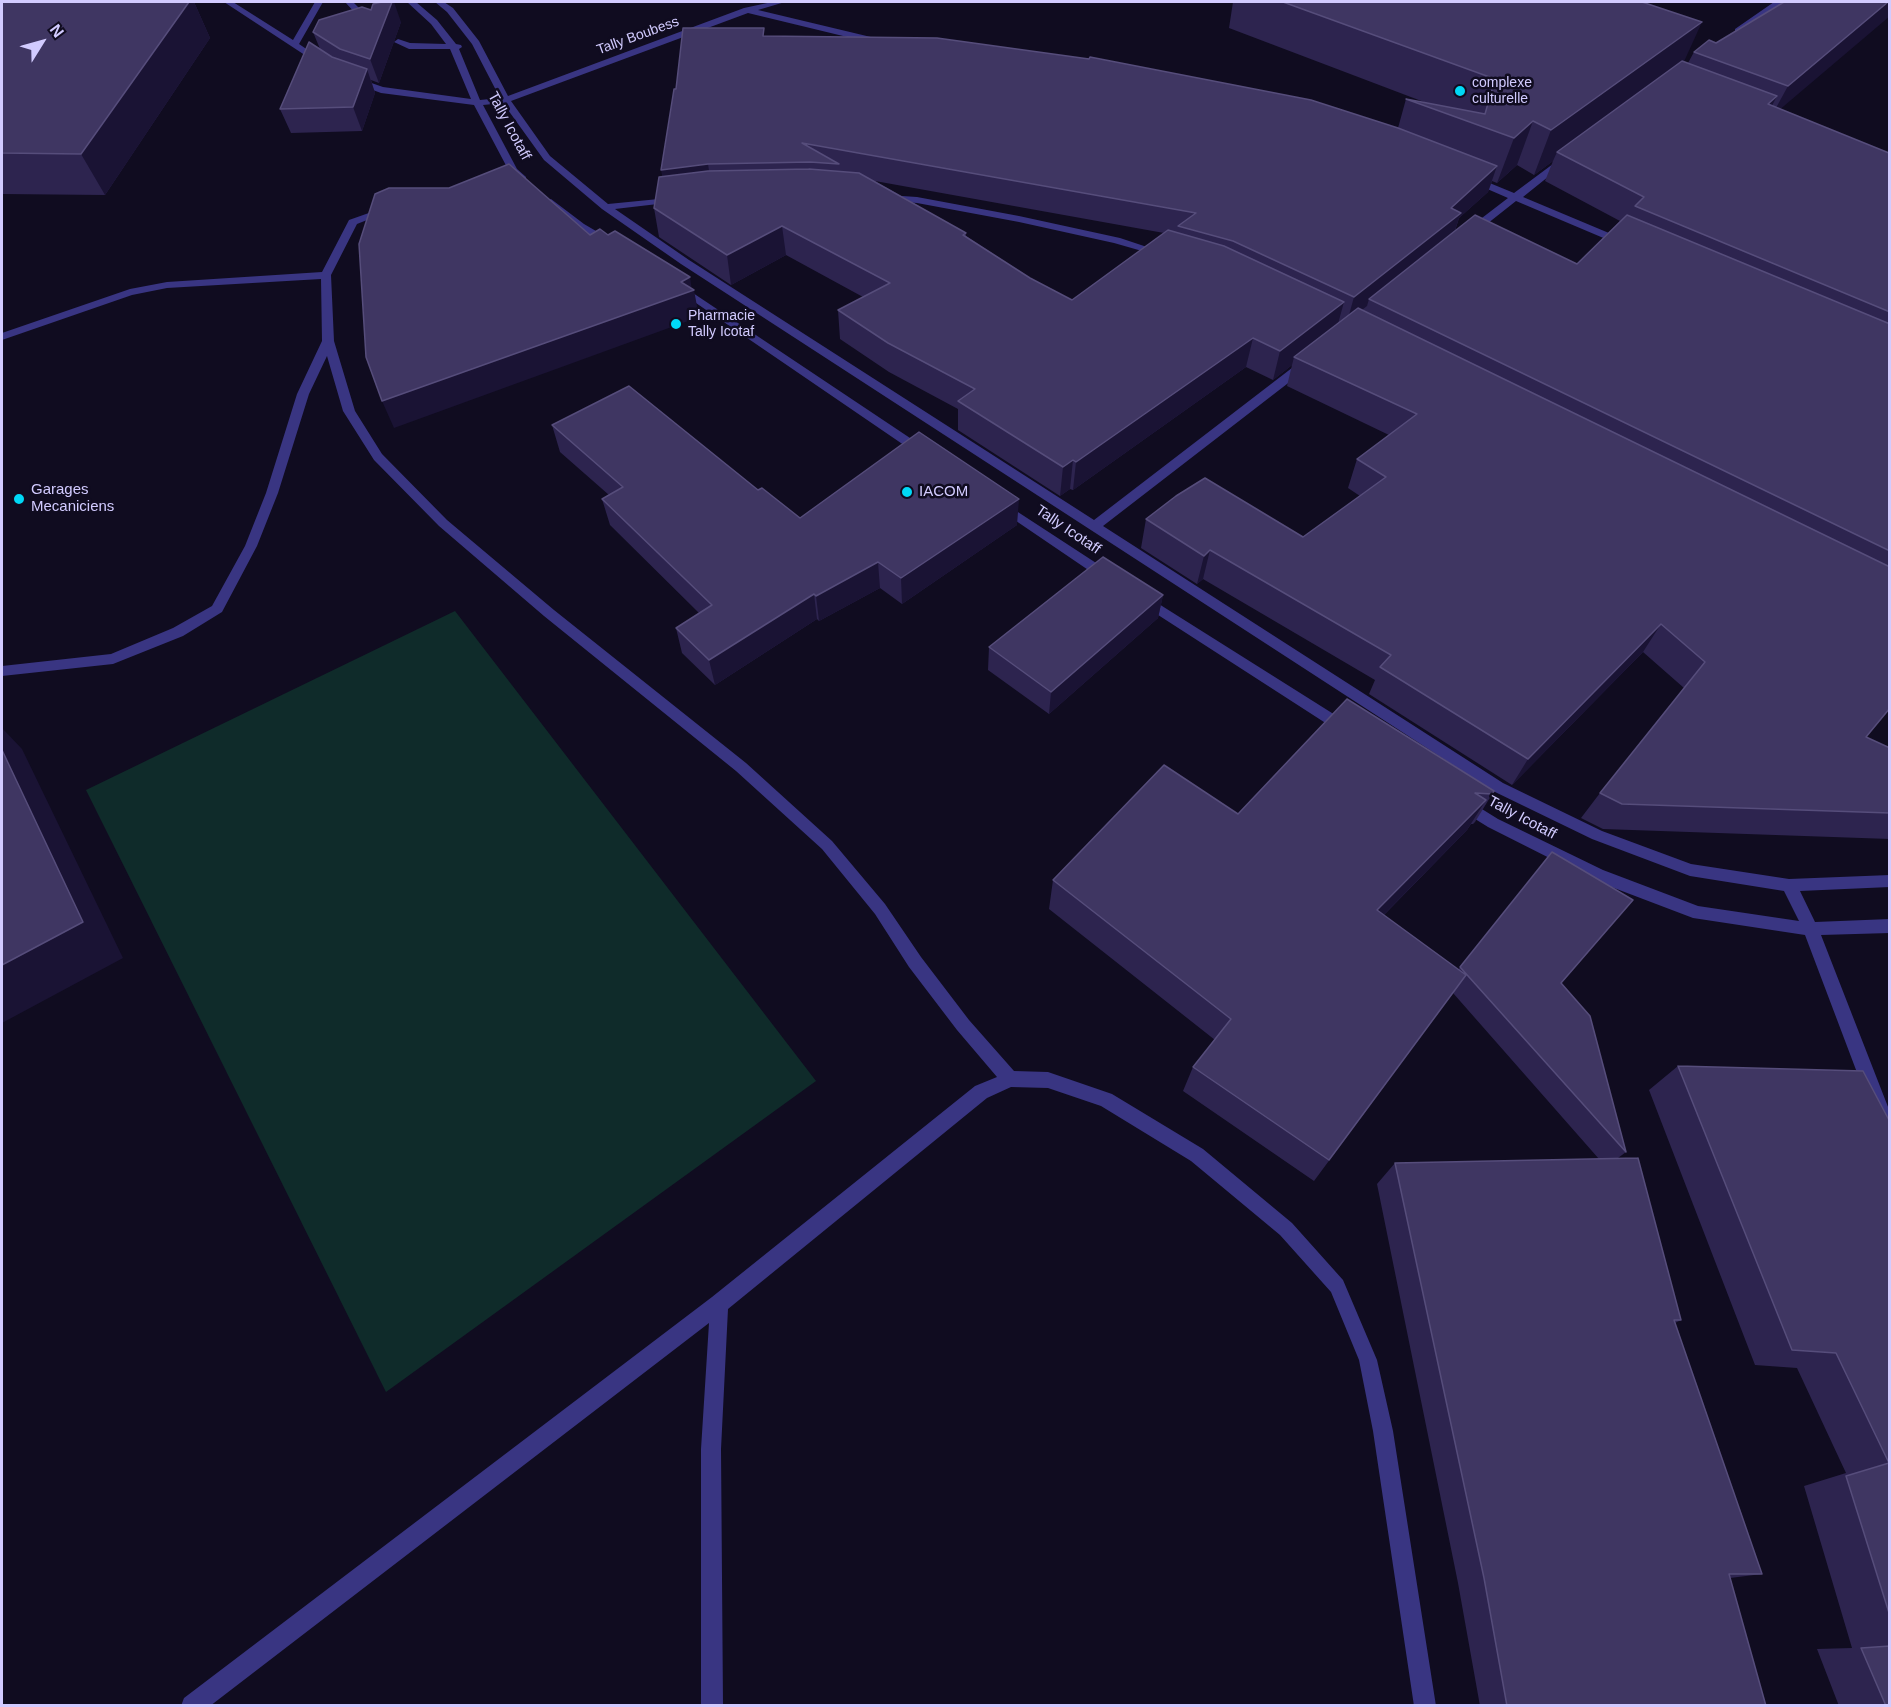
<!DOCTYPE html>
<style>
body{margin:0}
#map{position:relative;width:1891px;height:1707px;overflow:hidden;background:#100c20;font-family:Helvetica,sans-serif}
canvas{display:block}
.frame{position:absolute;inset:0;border:3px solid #d2cbff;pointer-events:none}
.north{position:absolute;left:12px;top:12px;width:60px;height:60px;-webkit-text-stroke:4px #100c20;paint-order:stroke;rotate:53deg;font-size:16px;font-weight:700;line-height:24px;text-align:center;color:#d2cbff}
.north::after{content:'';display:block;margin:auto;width:21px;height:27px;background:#d2cbff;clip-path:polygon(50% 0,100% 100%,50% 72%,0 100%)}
</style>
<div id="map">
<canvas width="1891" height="1707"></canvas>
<div class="frame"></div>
<div class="north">N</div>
</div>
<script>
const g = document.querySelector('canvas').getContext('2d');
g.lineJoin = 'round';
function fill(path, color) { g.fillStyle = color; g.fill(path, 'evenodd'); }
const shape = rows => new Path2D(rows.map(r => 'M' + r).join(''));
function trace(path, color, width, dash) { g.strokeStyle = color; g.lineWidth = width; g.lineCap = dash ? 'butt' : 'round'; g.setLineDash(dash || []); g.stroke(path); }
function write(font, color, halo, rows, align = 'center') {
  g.font = font + ' Helvetica,sans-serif'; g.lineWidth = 5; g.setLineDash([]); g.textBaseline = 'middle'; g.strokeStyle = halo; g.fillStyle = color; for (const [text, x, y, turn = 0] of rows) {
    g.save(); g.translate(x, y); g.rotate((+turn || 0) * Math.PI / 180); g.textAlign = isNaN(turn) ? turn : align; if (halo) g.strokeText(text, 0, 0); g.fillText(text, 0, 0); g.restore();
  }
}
const green = shape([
 [455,611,816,1081,386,1392,86,790]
]);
const minor = shape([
 [224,2,233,2,293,40,315,2,323,2,299,44,327,63,320,65,224,2],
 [345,2,353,2,372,21,372,25,366,25,345,2],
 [407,2,416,2,437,20,456,44,461,45,462,47,459,49,480,100,500,98,472,44,447,12,435,2,444,2,453,8,479,41,508,96,744,8,772,2,785,2,758,10,875,38,876,40,872,43,748,13,511,101,550,156,608,204,679,197,679,201,675,202,615,209,689,260,1094,520,1301,361,1309,361,1309,367,1103,526,1503,783,1602,831,1691,864,1789,879,1890,875,1890,887,1800,891,1815,922,1890,919,1890,933,1821,935,1890,1112,1890,1144,1884,1142,1881,1136,1805,935,1693,918,1593,880,1488,827,1459,809,1457,805,1459,801,1469,801,1498,819,1603,870,1698,906,1799,921,1784,891,1690,876,1592,839,1493,791,681,264,602,209,544,160,503,103,483,105,517,169,526,177,526,181,520,181,510,173,474,105,381,93,351,82,351,78,354,77,383,87,471,99,450,49,409,49,394,42,398,39,410,43,446,44,431,24,407,2],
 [1774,2,1783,2,1741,33,1735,33,1735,29,1774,2],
 [1561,158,1569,160,1523,197,1628,241,1628,245,1620,245,1516,201,1473,235,1465,235,1465,231,1508,198,1469,181,1469,177,1475,177,1514,193,1561,158],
 [887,195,917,197,1019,216,1120,238,1168,254,1163,257,1114,243,1019,222,917,203,883,200,882,198,887,195],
 [551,199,584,224,613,241,613,245,605,245,576,228,547,204,546,202,551,199],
 [383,208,392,210,357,224,331,275,334,341,355,411,382,454,447,520,554,610,746,763,832,841,885,904,921,957,969,1020,1014,1071,1048,1072,1112,1094,1203,1149,1292,1223,1343,1280,1377,1360,1393,1431,1436,1706,1414,1706,1373,1431,1359,1360,1331,1292,1280,1235,1191,1161,1101,1106,1048,1088,1011,1087,987,1098,728,1309,721,1449,723,1706,701,1706,701,1449,709,1323,210,1706,181,1706,184,1698,712,1297,975,1086,997,1077,957,1030,909,967,875,914,822,849,736,771,544,616,439,526,374,460,343,411,327,356,309,394,278,493,257,546,222,612,183,636,113,664,2,676,2,666,111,654,173,628,212,606,245,546,266,493,297,394,322,341,321,279,167,288,132,295,2,340,2,333,130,289,167,282,322,272,349,220,383,208],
 [678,283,925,448,925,454,917,454,674,288,673,286,678,283],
 [1001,501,1113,574,1114,577,1113,580,1103,580,997,508,995,505,997,502,1001,501],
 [1143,594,1351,725,1353,729,1351,733,1341,733,1138,602,1136,599,1138,596,1143,594]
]);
const wall = shape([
 [2,2,194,2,210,38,105,195,2,194],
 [1233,2,1642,2,1684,61,1688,63,1694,52,1716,43,1890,2,1780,109,1889,153,1890,152,1890,708,1866,737,1890,748,1890,839,1603,829,1581,818,1600,793,1684,688,1643,652,1512,785,1369,694,1375,680,1203,579,1197,584,1141,548,1146,519,1303,537,1360,496,1348,488,1357,459,1389,435,1287,386,1292,365,1273,380,1246,367,1073,490,1070,489,1060,496,958,430,958,409,889,372,840,339,838,310,863,297,786,255,731,285,659,237,654,208,662,176,676,89,765,36,1398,128,1406,99,1424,102,1229,28],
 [1553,161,1545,181,1620,221,1577,264,1455,231,1459,218,1488,192,1492,181,1497,183,1517,165,1534,175],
 [875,181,1164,233,1072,300,1030,278,966,236,966,233],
 [401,22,379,83,371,80,375,93,362,131,291,133,280,109,320,49,313,32],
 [552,425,758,490,800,518,1017,525,902,604,880,588,819,621,817,619,715,685,682,653,676,628,699,613,610,525,602,499,609,495,560,452],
 [1163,595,1158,618,1049,714,988,670,989,647],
 [1494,791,1475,822,1473,824,1471,824,1467,830,1384,915,1458,970,1552,852,1561,983,1626,1152,1618,1158,1681,1320,1675,1323,1762,1574,1730,1578,1766,1706,1480,1706,1458,1583,1377,1184,1395,1163,1599,1159,1453,993,1314,1181,1183,1091,1193,1067,1215,1040,1049,909,1053,880,1238,814],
 [1678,1066,1890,1122,1890,1706,1839,1706,1817,1649,1852,1648,1804,1486,1846,1473,1797,1368,1755,1365,1649,1090]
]);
const shadedWall = shape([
 [189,2,194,2,210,38,105,195,81,154],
 [392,2,394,2,401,22,379,83,370,59],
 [1888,2,1890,2,1890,16,1771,117,1788,86],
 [1702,22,1682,66,1557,152,1553,161,1534,175,1551,130],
 [367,69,375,93,362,131,353,107],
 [1777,96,1762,125,1768,104],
 [1533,121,1517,165,1497,183,1514,138],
 [708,164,712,190,666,195,661,170],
 [1497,166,1488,192,1459,218,1452,239,1369,299,1367,306,1347,322,1354,297],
 [782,226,786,255,731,285,727,255],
 [690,277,692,291,694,290,699,317,394,428,382,401,681,282],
 [1344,302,1336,331,1294,357,1292,365,1273,380,1280,351],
 [1253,338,1246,367,1073,490,1076,462],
 [1073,460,1070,489,1060,496,1063,467],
 [1019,499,1017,525,902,604,901,578],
 [1210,550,1203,579,1197,584,1204,556],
 [878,562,880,588,819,621,816,596],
 [814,594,817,619,715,685,709,660],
 [1163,595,1158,618,1049,714,1051,692],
 [1661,624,1643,652,1512,785,1528,759],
 [2,728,22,749,123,958,2,1023],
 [1486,800,1467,830,1361,938,1377,910]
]);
const building = shape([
 [2,2,189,2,81,154,2,153,2,2],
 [382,2,392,2,370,59,340,49,313,32,319,20,362,7,371,10,373,4,382,2],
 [1283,2,1642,2,1702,22,1551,130,1533,121,1514,138,1406,99,1485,114,1495,79,1283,2],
 [1784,2,1888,2,1788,86,1694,52,1709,40,1716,43,1784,2],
 [683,28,764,28,763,36,937,38,1089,59,1090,57,1311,100,1398,128,1497,166,1451,208,1461,213,1354,297,1233,241,1178,226,1196,213,802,143,839,164,810,162,708,164,661,170,674,89,676,89,683,28],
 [309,42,332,57,367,69,353,107,280,109,309,42],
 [1682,61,1777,96,1768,104,1889,153,1890,152,1890,312,1635,206,1644,197,1557,152,1682,61],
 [509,164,590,235,600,229,608,235,615,231,690,277,681,282,694,290,382,401,366,357,359,244,375,194,389,188,449,188,509,164],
 [809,169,859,173,966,233,963,235,1030,278,1072,300,1168,230,1224,246,1344,302,1280,351,1253,338,1076,462,1073,460,1063,467,958,401,975,389,888,343,838,310,890,283,782,226,727,255,654,208,659,177,708,171,809,169],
 [1475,215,1577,264,1627,215,1890,324,1890,551,1369,299,1475,215],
 [1358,308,1890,567,1890,708,1866,737,1890,748,1890,813,1622,804,1600,793,1705,662,1661,624,1528,759,1380,667,1391,655,1210,550,1204,556,1146,519,1176,496,1205,478,1303,537,1386,477,1357,459,1417,414,1294,357,1358,308],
 [629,386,758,490,762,488,800,518,919,432,1019,499,901,578,878,562,816,596,814,594,709,660,676,628,712,605,602,499,623,487,552,425,629,386],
 [1103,557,1163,595,1051,692,989,647,1103,557],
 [1347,699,1494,791,1492,794,1475,793,1486,800,1377,910,1466,975,1329,1160,1193,1067,1231,1019,1053,880,1164,765,1238,814,1347,699],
 [2,750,83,922,2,965,2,750],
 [1552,852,1633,900,1561,983,1590,1016,1626,1152,1460,967,1552,852],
 [1678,1066,1863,1071,1890,1122,1890,1616,1846,1476,1889,1463,1836,1353,1792,1350,1678,1066],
 [1638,1158,1681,1320,1674,1320,1762,1574,1729,1574,1766,1706,1507,1706,1484,1578,1395,1163,1638,1158],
 [1890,1646,1890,1706,1886,1706,1861,1648,1890,1646]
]);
const markers = [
 [1460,91,6,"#00d8f6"],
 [676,324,6,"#00d8f6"],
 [907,492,6,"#00d8f6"],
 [19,499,6,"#00d8f6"]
];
const farStreetnames = [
 ["Tally Boubess",638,36,-20]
];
const farPoinames = [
 ["complexe",1472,83],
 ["culturelle",1472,99],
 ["Pharmacie",688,316],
 ["Tally Icotaf",688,332]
];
const streetNames = [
 ["Tally Icotaff",509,126,62],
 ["Tally Icotaff",1068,530,34],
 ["Tally Icotaff",1522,818,28]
];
const poiNames = [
 ["Garages",31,490],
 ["Mecaniciens",31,507],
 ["IACOM",919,492]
];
fill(green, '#0f2b2a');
fill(minor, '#393582');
fill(wall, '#2d244f');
fill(shadedWall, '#1a1334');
fill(building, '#3f3662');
trace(building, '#564d7b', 1.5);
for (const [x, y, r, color] of markers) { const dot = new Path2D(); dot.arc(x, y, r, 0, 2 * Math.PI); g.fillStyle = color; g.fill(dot); trace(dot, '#100c20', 2); }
write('14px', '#d2cbff', '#100c20', farStreetnames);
write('14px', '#d2cbff', '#100c20', farPoinames, 'left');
write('15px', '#d2cbff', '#100c20', streetNames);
write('15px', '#d2cbff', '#100c20', poiNames, 'left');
</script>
